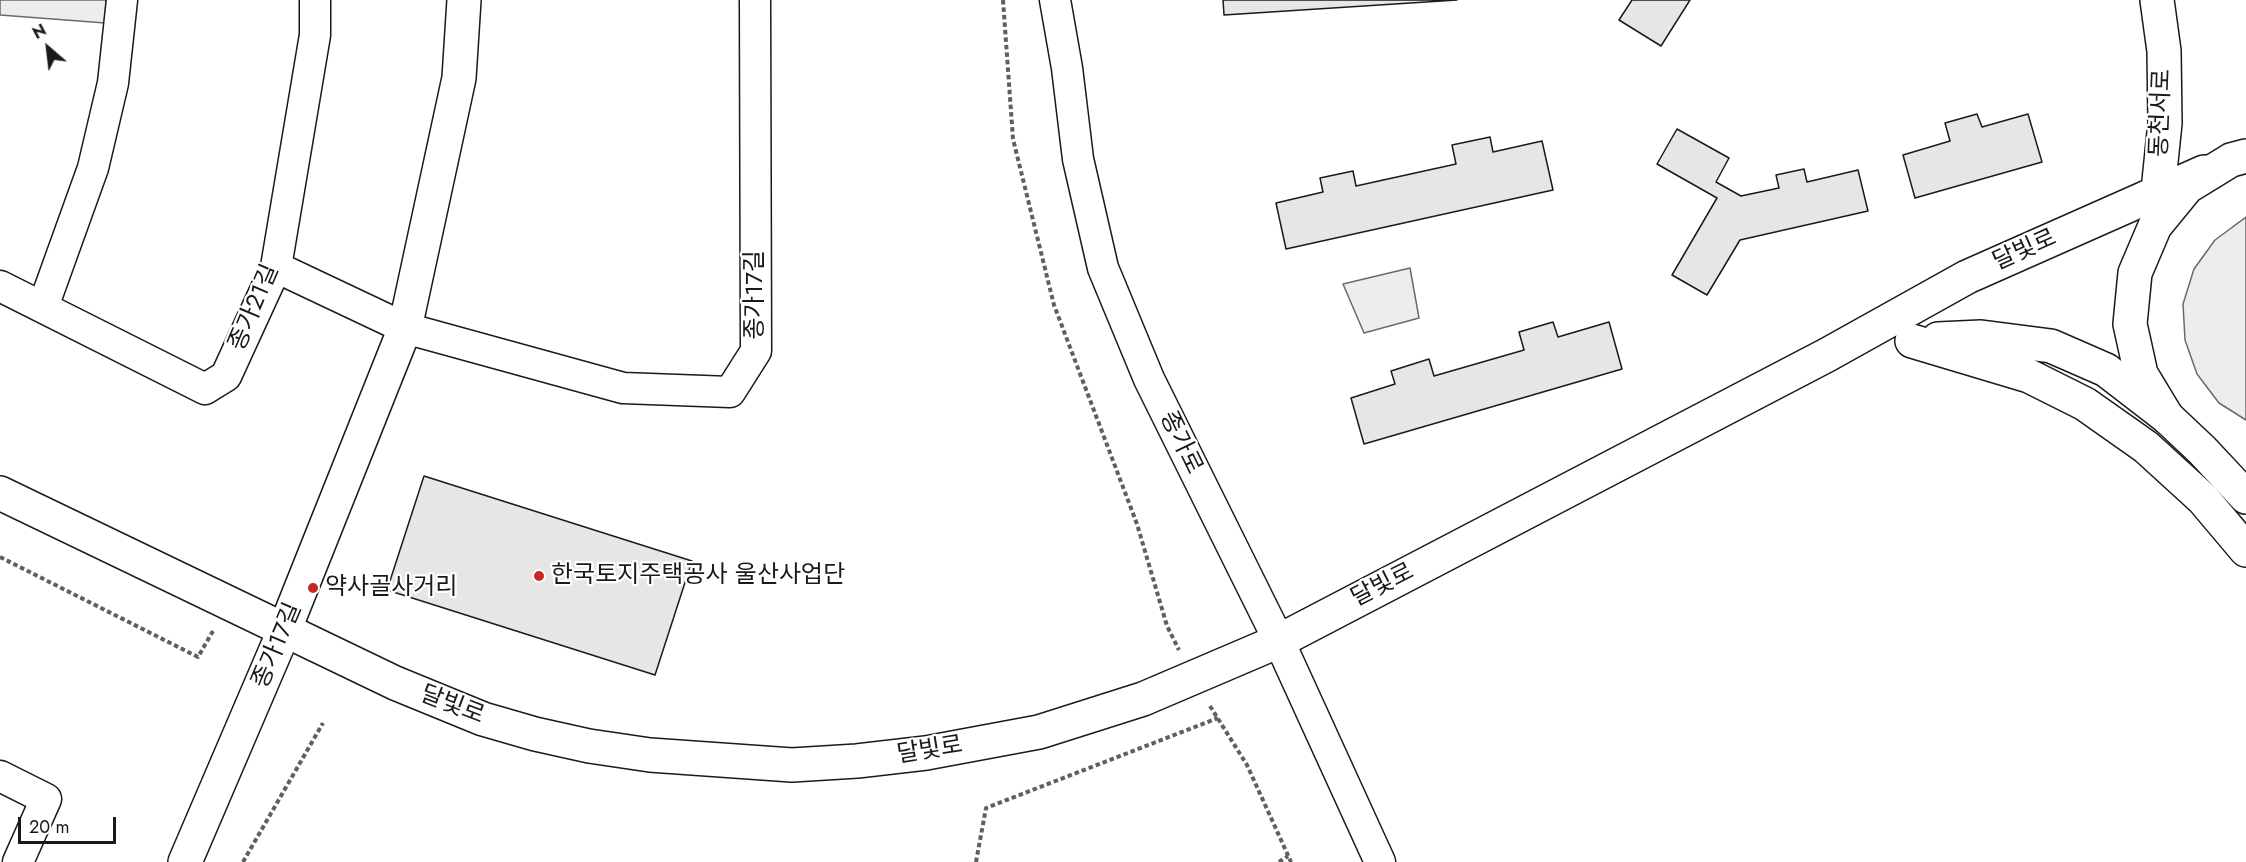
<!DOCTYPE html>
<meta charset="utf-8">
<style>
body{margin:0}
#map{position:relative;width:2246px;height:862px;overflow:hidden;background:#fff;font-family:Jost,sans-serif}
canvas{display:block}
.north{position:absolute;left:18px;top:18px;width:60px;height:60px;-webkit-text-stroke:4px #fff;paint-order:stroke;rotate:332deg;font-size:16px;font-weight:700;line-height:24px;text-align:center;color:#1a1a1a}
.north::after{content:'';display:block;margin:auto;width:21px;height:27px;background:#1a1a1a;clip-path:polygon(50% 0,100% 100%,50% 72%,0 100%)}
.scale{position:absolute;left:18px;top:817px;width:98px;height:27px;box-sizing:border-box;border:3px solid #1a1a1a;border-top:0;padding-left:8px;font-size:18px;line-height:21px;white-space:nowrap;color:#1a1a1a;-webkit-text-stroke:4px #fff;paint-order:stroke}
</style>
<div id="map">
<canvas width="2246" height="862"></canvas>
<div class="north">N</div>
<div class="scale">20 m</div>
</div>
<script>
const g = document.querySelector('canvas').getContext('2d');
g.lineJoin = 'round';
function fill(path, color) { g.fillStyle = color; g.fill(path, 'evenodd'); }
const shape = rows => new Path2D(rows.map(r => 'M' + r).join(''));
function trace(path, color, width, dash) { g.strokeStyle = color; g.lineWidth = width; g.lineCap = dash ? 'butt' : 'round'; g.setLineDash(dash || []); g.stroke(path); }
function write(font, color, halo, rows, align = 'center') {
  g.font = font + ' Jost,"Noto Sans KR",sans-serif'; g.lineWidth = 4.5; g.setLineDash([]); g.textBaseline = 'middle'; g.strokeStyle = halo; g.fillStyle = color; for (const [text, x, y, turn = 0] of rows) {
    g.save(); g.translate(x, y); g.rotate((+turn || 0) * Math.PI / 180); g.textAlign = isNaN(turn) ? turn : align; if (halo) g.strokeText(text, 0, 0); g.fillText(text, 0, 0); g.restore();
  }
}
const built = shape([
 [0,0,106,0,105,23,0,15,0,0],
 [2246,217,2246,420,2219,403,2197,374,2185,340,2183,304,2194,269,2215,240,2246,217],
 [1410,268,1419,318,1364,333,1343,284,1410,268]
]);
const building = shape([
 [1223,0,1457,0,1224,15,1223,0],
 [1632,0,1690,0,1661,46,1619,20,1632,0],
 [1977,114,1982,127,2028,114,2042,162,1915,198,1903,155,1950,141,1945,123,1977,114],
 [1677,129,1729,158,1716,182,1741,196,1779,188,1776,175,1804,169,1807,182,1858,170,1868,211,1740,240,1707,295,1672,275,1717,198,1657,164,1677,129],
 [1490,137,1493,152,1542,141,1553,190,1286,249,1276,203,1323,192,1320,178,1353,171,1356,186,1456,164,1452,145,1490,137],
 [1553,322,1558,337,1609,322,1622,369,1364,444,1351,398,1395,384,1391,371,1429,359,1434,376,1524,350,1519,332,1553,322],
 [424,476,692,561,655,675,387,590,424,476]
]);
const path = shape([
 [1003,0,1013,139,1054,305,1137,524,1167,626,1179,650],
 [0,557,198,657,213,631],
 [1210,706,1247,765,1291,862],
 [243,862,323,723],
 [976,862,986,808,1218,718],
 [1279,862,1288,856]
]);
const minor = shape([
 [1055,0,1067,68,1078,159,1103,268,1149,379,1279,641,1380,862],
 [276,267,405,328,623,388,730,392,756,351,755,0],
 [0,286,205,389,226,376,276,267,315,35,315,0],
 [43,307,93,168,113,83,122,0],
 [0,776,46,799,18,862]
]);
const tertiary = shape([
 [185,862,284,631,405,328,459,78,464,0]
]);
const secondary = shape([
 [2156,210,2165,123,2164,51,2157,0],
 [1938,339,1981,337,2051,346,2106,370,2167,417],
 [1912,341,2029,376,2085,404,2146,447,2203,499,2246,550],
 [0,493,395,683,483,719,535,734,589,746,650,755,792,765,857,761,926,753,1039,732,1143,699,1279,641,1827,355,1967,277,2204,172]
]);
const primary = shape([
 [2246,156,2231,160,2187,187,2155,226,2135,273,2130,324,2141,374,2167,417,2202,450,2246,497]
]);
const markers = [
 [539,576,6,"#c62828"],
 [313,588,6,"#c62828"]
];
const streetNames = [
 ["동천서로",2162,113,-88],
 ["달빛로",2025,251,-24],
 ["종가17길",756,295,-90],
 ["종가21길",255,308,-67],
 ["종가로",1180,443,64],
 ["달빛로",1383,586,-27],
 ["종가17길",278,646,-67],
 ["달빛로",452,706,21],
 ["달빛로",930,751,-9]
];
const poiNames = [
 ["한국토지주택공사 울산사업단",551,576],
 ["약사골사거리",325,588]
];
fill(built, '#ededed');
trace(built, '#6a6a6a', 1.5);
fill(building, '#e6e6e6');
trace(building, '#1a1a1a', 1.5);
trace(minor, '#1a1a1a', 33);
trace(tertiary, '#1a1a1a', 36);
trace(secondary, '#1a1a1a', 36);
trace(primary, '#1a1a1a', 36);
trace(path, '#5f5f5f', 4, [4.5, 3]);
trace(minor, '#fff', 30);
trace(tertiary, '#fff', 33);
trace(secondary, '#fff', 33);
trace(primary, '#fff', 33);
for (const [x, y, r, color] of markers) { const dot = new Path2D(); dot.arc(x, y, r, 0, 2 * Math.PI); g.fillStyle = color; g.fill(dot); trace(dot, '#fff', 2); }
write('24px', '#1a1a1a', '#fff', streetNames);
write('24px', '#1a1a1a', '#fff', poiNames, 'left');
</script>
